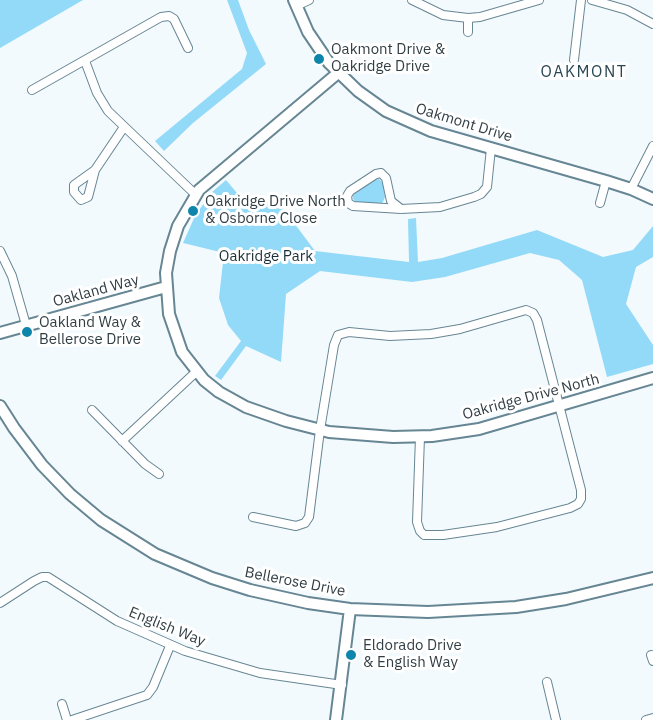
<!DOCTYPE html>
<style>
body{margin:0}
canvas{display:block;background:#f3fafd}
</style>
<canvas width="653" height="720"></canvas>
<script>
const g = document.querySelector('canvas').getContext('2d');
g.lineJoin = 'round';
function fill(path, color) { g.fillStyle = color; g.fill(path, 'evenodd'); }
const shape = rows => new Path2D(rows.map(r => 'M' + r).join(''));
function trace(path, color, width, dash) { g.strokeStyle = color; g.lineWidth = width; g.lineCap = dash ? 'butt' : 'round'; g.setLineDash(dash || []); g.stroke(path); }
function write(font, color, halo, rows, align = 'center') {
  g.font = font + ' "IBM Plex Sans",sans-serif'; g.lineWidth = 6; g.setLineDash([]); g.textBaseline = 'middle'; g.strokeStyle = halo; g.fillStyle = color; for (const [text, x, y, turn = 0] of rows) {
    g.save(); g.translate(x, y); g.rotate((+turn || 0) * Math.PI / 180); g.textAlign = isNaN(turn) ? turn : align; if (halo) g.strokeText(text, 0, 0); g.fillText(text, 0, 0); g.restore();
  }
}
const green = shape([
 [0,0,83,0,0,48],
 [227,0,238,0,249,30,266,64,193,123,164,151,155,141,242,69,247,53],
 [379,179,383,183,385,197,383,202,380,205,355,203,353,198,353,195,374,180],
 [226,180,254,213,274,196,315,251,409,262,408,219,416,218,418,262,442,258,537,230,603,257,633,250,653,226,653,257,636,267,626,304,653,345,653,364,607,377,582,280,559,260,530,253,445,277,412,282,320,271,286,294,281,362,246,346,221,380,215,376,241,341,228,325,219,298,224,253,183,243,195,216,211,193]
]);
const street = shape([
 [412,0,443,15,468,18,480,17,539,0],
 [592,0,627,10,653,24],
 [296,6,309,0],
 [468,32,468,18],
 [574,60,581,0],
 [85,61,97,93,108,111,196,195],
 [32,90,161,17,169,16,174,19,188,48],
 [95,170,74,185,74,192,81,200,88,197,95,170,124,127],
 [631,189,653,146],
 [600,203,606,181],
 [401,209,391,201,386,178,381,173,376,174,350,191,347,196,348,203,353,206,401,209,440,207,474,197,481,194,487,187,491,148],
 [0,251,12,276,26,325],
 [92,410,145,464,159,474],
 [122,441,196,372],
 [253,517,296,526,305,523,309,517,320,430,334,345,338,335,349,332,390,336,431,334,460,329,526,310,533,313,537,320,581,490,581,499,578,504,570,508,497,527,443,535,424,535,420,531,417,522,420,437],
 [0,603,34,581,42,577,48,577,117,621,185,651,260,673,342,685],
 [651,655,653,661],
 [547,682,556,720],
 [62,704,67,720],
 [72,720,147,695,153,687,170,646],
 [646,720,653,718]
]);
const secondary = shape([
 [294,0,308,32,329,63,358,91,386,111,431,131,606,181,631,189,653,199],
 [338,73,199,190,178,226,170,251,166,273,169,314,182,352,204,380,219,392,246,407,286,421,329,432,393,437,432,436,479,429,653,378],
 [0,333,166,287],
 [0,406,14,428,42,465,70,494,101,520,155,554,212,578,250,590,308,603,350,609,428,612,516,607,566,599,653,578],
 [336,720,350,609]
]);
const markers = [
 [319,59,6,"#0e85aa"],
 [193,211,6,"#0e85aa"],
 [27,332,6,"#0e85aa"],
 [351,655,6,"#0e85aa"]
];
const poiNames = [
 ["Oakmont Drive &",331,50],
 ["Oakridge Drive",331,67],
 ["Oakridge Drive North",205,202],
 ["& Osborne Close",205,219],
 ["Oakland Way &",39,323],
 ["Bellerose Drive",39,340],
 ["Eldorado Drive",363,646],
 ["& English Way",363,663]
];
const streetNames = [
 ["Oakmont Drive",464,123,17],
 ["Oakland Way",96,291,-15],
 ["Oakridge Drive North",531,397,-15],
 ["Bellerose Drive",295,582,11],
 ["English Way",167,627,22]
];
const parkNames = [
 ["Oakridge Park",266,257]
];
const neighbourhoodNames = [
 ["OAKMONT",584,72]
];
fill(green, '#93daf9');
trace(street, '#678694', 10);
trace(secondary, '#678694', 14);
trace(street, '#fff', 8);
trace(secondary, '#fff', 10);
for (const [x, y, r, color] of markers) { const dot = new Path2D(); dot.arc(x, y, r, 0, 2 * Math.PI); g.fillStyle = color; g.fill(dot); trace(dot, '#fff', 2); }
write('15px', '#313e44', '#fff', poiNames, 'left');
write('15px', '#313e44', '#fff', streetNames);
write('15px', '#1c3039', '#fff', parkNames);
g.letterSpacing = '1.5px';
write('16px', '#2a4754', '#fff', neighbourhoodNames);
g.letterSpacing = '0px';
</script>
